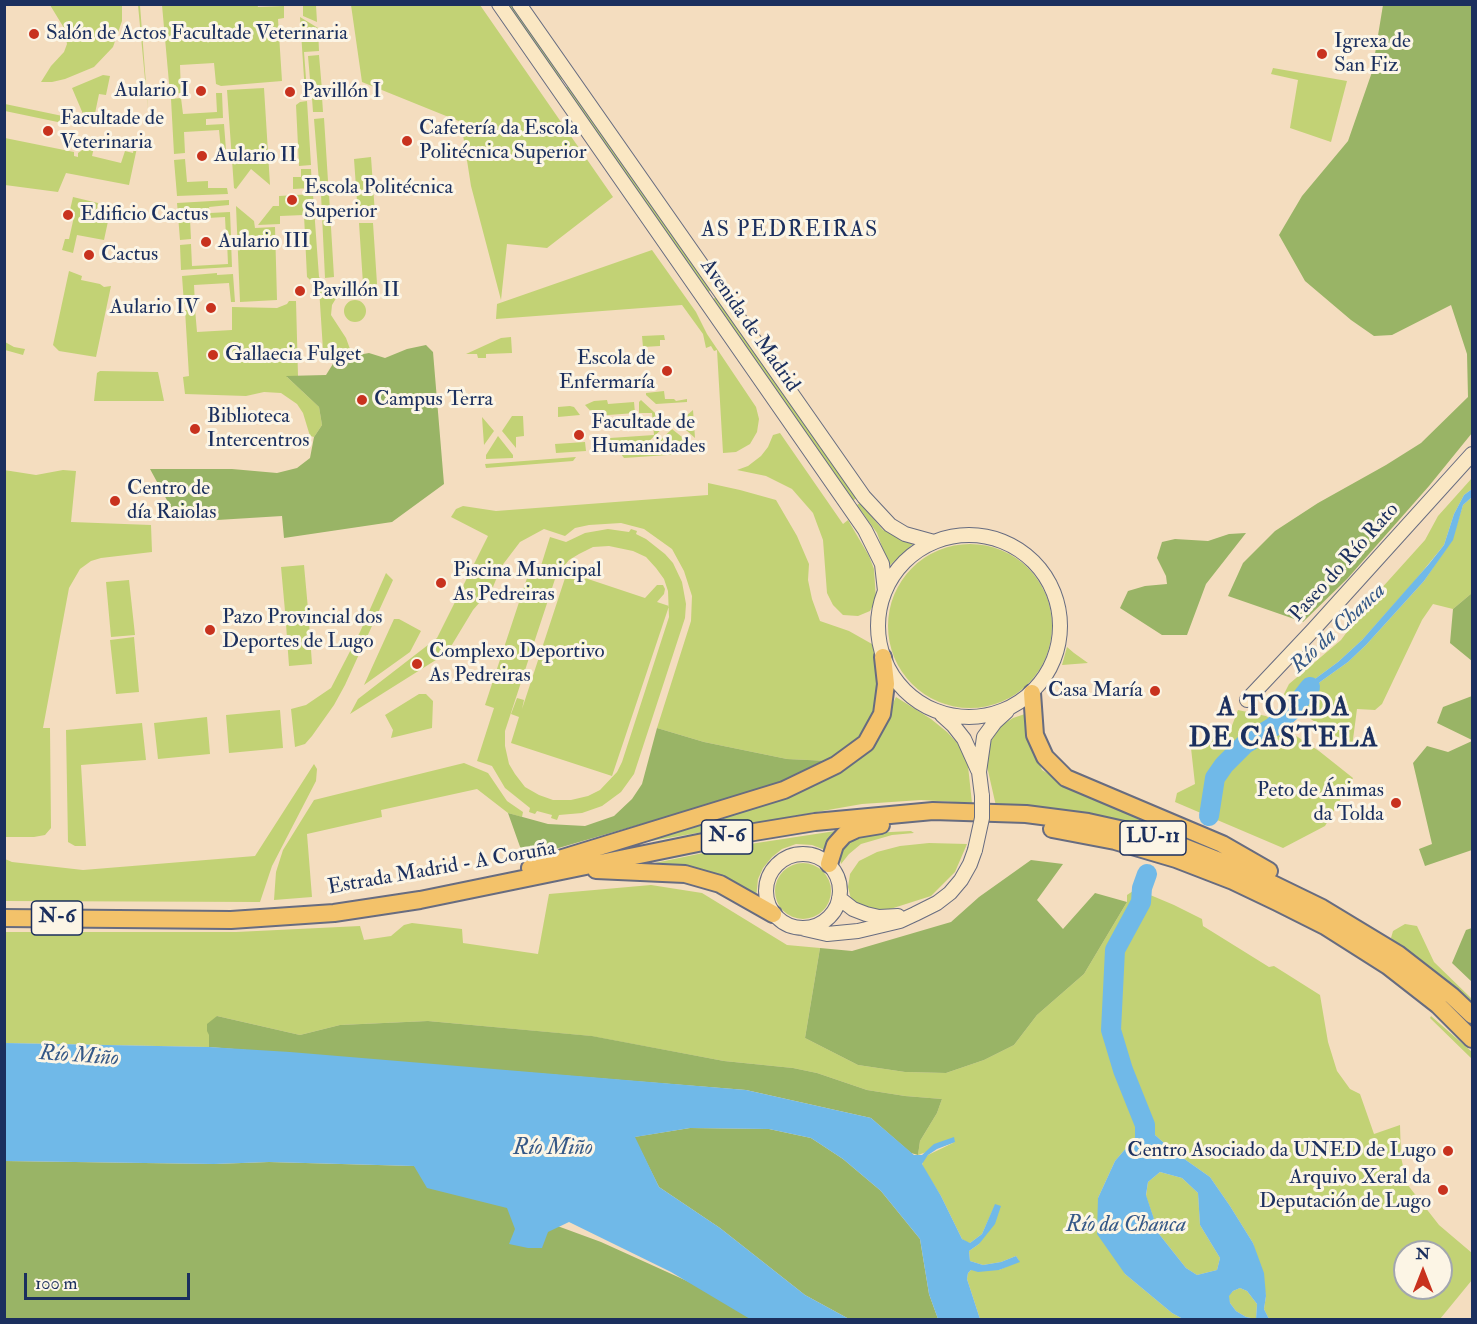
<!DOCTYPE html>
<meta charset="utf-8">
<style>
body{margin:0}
#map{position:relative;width:1477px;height:1324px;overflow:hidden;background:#f4ddbf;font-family:"IM FELL Double Pica",serif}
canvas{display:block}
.frame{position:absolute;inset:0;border:6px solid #1b2f5e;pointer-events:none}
.north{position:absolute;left:1393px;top:1240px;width:60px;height:60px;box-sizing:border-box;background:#fcf5e5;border:2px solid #a2a6af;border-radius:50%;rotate:0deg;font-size:16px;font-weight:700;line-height:24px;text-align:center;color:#1b2f5e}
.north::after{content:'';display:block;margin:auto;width:21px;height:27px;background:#c8321e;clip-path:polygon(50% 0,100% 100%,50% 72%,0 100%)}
.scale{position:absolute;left:24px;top:1273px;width:166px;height:27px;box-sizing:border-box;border:3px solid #1b2f5e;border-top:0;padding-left:8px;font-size:18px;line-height:21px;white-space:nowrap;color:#1b2f5e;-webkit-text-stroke:4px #fcf5e5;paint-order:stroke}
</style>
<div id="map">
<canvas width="1477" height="1324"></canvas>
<div class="frame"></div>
<div class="north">N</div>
<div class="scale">100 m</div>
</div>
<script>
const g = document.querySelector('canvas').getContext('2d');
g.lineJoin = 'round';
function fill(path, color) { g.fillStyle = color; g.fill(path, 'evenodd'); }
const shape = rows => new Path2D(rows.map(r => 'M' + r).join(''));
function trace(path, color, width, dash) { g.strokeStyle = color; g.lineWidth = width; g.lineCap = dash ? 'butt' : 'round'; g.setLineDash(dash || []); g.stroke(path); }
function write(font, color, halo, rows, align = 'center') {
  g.font = font + ' "IM FELL Double Pica",serif'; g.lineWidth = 6; g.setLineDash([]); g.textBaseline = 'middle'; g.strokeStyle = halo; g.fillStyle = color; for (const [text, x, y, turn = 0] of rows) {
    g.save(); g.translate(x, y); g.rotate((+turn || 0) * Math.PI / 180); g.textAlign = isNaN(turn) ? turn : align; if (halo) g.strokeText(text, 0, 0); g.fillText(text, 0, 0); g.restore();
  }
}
const green = shape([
 [257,4,258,7,284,6,284,18,278,19,282,81,221,86,216,84,214,63,180,65,181,93,170,94,162,5],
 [50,5,122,5,122,21,113,47,94,67,65,79,52,82,41,82,51,66,64,52,67,44,64,28],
 [138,5,140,5,148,111],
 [303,5,316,5,317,22,303,16],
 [351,5,480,5,613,197,547,248,507,244,501,300,471,186,461,122,362,82],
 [507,5,512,5,564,78,559,81],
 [300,17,318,28,319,51,304,52,307,92,305,93],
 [319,55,322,90,311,91,308,56],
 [1273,68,1347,81,1331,142,1290,128,1298,80,1271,74],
 [103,75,110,76,106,95,99,94,93,123,86,121,72,88],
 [568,86,712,290,708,292,565,88],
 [264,88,270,185,251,169,236,189,234,188,227,90],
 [216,93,222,93,223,118,206,119,206,125,224,124,226,150,221,150,219,130,184,132,185,153,174,154,171,99,181,98,183,114,217,112],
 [322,97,323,112,313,112,312,98],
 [307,101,311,165,299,166,296,105,300,102],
 [5,104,77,119,80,121,72,125,5,111],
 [324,118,328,181,319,182,314,119],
 [90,137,96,139,92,156,121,163,125,151,133,153,135,142,138,143,129,185,66,173,58,192,5,185,5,138,74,152,74,156,78,157,78,153,88,146],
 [371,157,375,214,358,215,354,159],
 [185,159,187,182,208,181,208,188,227,188,228,194,177,196,174,160],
 [301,169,311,169,312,188,293,189,293,177,301,177],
 [313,194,319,277,327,286,337,285,341,290,332,305,331,315,346,338,350,349,323,350,319,288,307,277,304,215,280,216,280,224,258,225,273,206,279,206,279,196],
 [321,194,329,194,334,277,325,278],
 [73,197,98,203,97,209,110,212,104,240,77,235,73,253,62,250,65,239,69,239,75,212,70,210],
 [229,200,229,205,209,207,210,213,230,212,231,236,226,237,225,217,190,219,191,239,180,240,177,203],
 [236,206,254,221,255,228,275,227,277,300,240,302],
 [359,223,373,223,378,299,363,284],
 [227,241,231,241,232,267,181,270,180,245,191,244,192,266,228,264],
 [652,250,696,312,707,334,756,407,759,419,757,432,750,444,736,452,723,453,717,350,714,351,711,346,706,348,703,334,682,305,496,319,497,304],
 [69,271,82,276,81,280,100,284,104,287,111,286,96,357,59,351,53,345],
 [217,273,217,275,233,274,235,302,231,302,229,283,194,285,195,304,184,304,182,276],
 [717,297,857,498,852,501,713,299],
 '344 311a11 11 0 1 1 22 0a11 11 0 1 1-22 0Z',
 [289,301,296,301,298,376,287,377,319,407,322,425,314,437,310,436,303,413,297,404,281,393,264,392,246,396,185,394,183,377,189,376,185,310,195,309,197,332,232,330,232,307,277,308,287,304],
 [664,335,665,340,660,340,660,346,643,347,642,336],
 [511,337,512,353,486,354,486,358,478,358,477,354,466,354,501,338],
 [5,342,14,347,25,349,23,355,5,350],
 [100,371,158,372,164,401,94,401,97,373],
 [664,391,665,399,674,399,676,401,687,399,687,402,656,404,646,395,646,393],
 [607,400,608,404,634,402,635,413,595,416,585,405,594,401],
 [641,400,667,424,646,444,626,446,625,442,611,443,610,438,654,435,652,413,639,413,639,402],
 [570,406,574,407,580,415,558,417,558,407],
 [693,410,695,438,678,423],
 [512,416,523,416,524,436,516,437,516,448,502,431],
 [482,417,494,431,484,445],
 [672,429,687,441,657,443],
 [780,433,843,524,848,520,869,556,874,569,876,599,870,611,858,616,843,615,833,605,827,593,823,540,813,513,792,489,766,476,737,470,748,466,761,456,768,447,773,435],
 [498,436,513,455,513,458,486,459,486,455],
 [585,442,586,451,556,453,555,444],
 [697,448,697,453,624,458,621,454],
 [576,457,573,461,486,468,485,464],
 [4,470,36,475,63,470,76,471,71,522,151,525,152,552,101,558,91,561,80,569,69,588,43,728,50,728,51,828,45,835,34,837,5,837],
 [1472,478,1472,489,1464,495,1454,514,1444,545,1413,583,1362,640,1338,662,1304,687,1292,707,1281,700,1289,684,1341,640,1370,601,1425,540,1438,516],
 [708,483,740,490,776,500,797,536,809,564,808,580,812,599,820,621,849,631,872,644,878,668,876,703,869,722,858,740,828,761,787,759,704,742,657,728,691,621,692,596,684,571,672,549,644,529,621,523,589,525,575,528,565,536,544,529,520,542,501,567,493,587,473,610,447,653,350,714,358,699,437,638,488,536,451,517,456,509,463,506,496,511,708,495],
 [1472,497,1472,593,1453,609,1433,604,1422,620,1382,704,1375,710,1357,709,1352,747,1296,709,1320,682,1348,662,1366,645,1424,581,1452,540,1463,505],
 [860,503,883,530,913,544,889,566,877,533,857,505],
 [608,529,629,532,631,529,637,531,636,534,646,539,665,554,673,563,682,582,686,604,685,618,634,774,621,792,602,806,582,813,559,815,557,820,551,818,552,815,537,811,535,814,529,812,530,808,505,788,492,766,477,761,494,708,485,705,530,569,539,572,550,537,566,542,585,533],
 [609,546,633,551,646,557,656,568,664,579,668,591,669,617,622,762,617,772,600,790,588,796,571,800,553,800,539,795,525,787,515,774,509,764,505,746,505,731,556,576,569,560,579,554,593,547],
 '888 626a82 82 0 1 1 164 0a82 82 0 1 1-164 0Z',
 [304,565,309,620,286,622,281,567],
 [567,572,645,598,657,585,663,585,665,589,664,594,657,602,669,606,612,776,511,743,519,717,511,714,517,698,524,700,522,709],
 [386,573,393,580,345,685,334,705,312,736,305,744,295,747,291,709,306,705,331,688,360,632],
 [129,580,135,635,111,637,106,582],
 [394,619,399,619,421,631,410,652,364,685],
 [309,622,312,664,289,666,286,624],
 [134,637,139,692,116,694,110,640],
 [1067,647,1074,653,1088,663,1062,665],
 [419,694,426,694,433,701,432,728,391,738,393,730,385,715],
 [896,697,931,719,947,732,960,746,968,766,972,803,921,800,862,804,640,843,816,785,849,765,873,744],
 [280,710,283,748,229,753,226,715],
 [1238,710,1266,716,1319,751,1353,778,1325,826,1283,848,1175,802,1177,793,1195,784,1191,748,1202,744,1214,733,1228,736],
 [1025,714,1030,742,1042,770,1065,784,1127,813,1199,843,1198,845,996,806,986,762,991,741,1002,725,1013,718],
 [207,717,210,754,158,759,154,723],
 [142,723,146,760,81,765,86,846,75,846,68,842,66,730],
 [464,763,488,773,507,801,523,812,522,817,508,813,477,789,381,810,382,817,307,834,312,897,274,900,276,872,283,850,314,800],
 [314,764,317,769,316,781,272,866,260,902,5,901,5,859,12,862,83,870,255,856],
 [842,830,825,850,812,845,796,844,782,849,772,857,763,868,758,879,756,898,650,867,650,864,737,846],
 [911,831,914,833,892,835,861,844,849,854,841,864,840,859,842,848,846,841,871,833],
 [929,843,967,844,955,872,931,896,884,911,860,908,851,899,848,887,850,874,859,861,877,852,900,846],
 '775 891a28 28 0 1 1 56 0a28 28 0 1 1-56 0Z',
 [651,885,702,893,787,945,820,948,805,1038,858,1065,905,1072,946,1073,984,1060,1014,1045,1037,1015,1084,974,1127,902,1127,895,1136,889,1174,905,1202,919,1203,926,1269,967,1274,966,1320,995,1328,1042,1337,1071,1350,1089,1360,1094,1374,1134,1400,1125,1401,1157,1407,1184,1439,1225,1472,1253,1472,1280,1440,1319,1269,1319,1264,1309,1266,1296,1253,1243,1230,1206,1210,1177,1173,1151,1145,1126,1115,1161,1098,1198,1125,1274,1172,1313,1183,1319,980,1319,967,1279,968,1273,971,1270,999,1270,1019,1261,1016,1256,1001,1262,983,1265,970,1261,969,1251,979,1244,995,1205,982,1234,970,1243,966,1242,962,1239,941,1196,922,1166,923,1160,928,1155,955,1142,918,1155,920,1141,937,1113,942,1099,905,1096,867,1090,817,1073,793,1068,724,1061,591,1036,428,1021,340,1025,300,1035,217,1016,209,1033,209,1047,5,1043,5,932,236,932,360,926,364,940,391,936,404,925,412,923,462,929,463,943,538,954,549,894],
 [1405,1252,1441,1252,1441,1288,1405,1288],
 [1405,924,1417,926,1434,962,1472,999,1472,1006,1391,938,1393,931],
 [1431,1016,1472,1052,1472,1059,1430,1018],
 [1160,1172,1182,1178,1198,1193,1200,1225,1220,1258,1217,1270,1197,1275,1186,1268,1159,1234,1146,1196,1148,1182],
 [1240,1288,1247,1291,1257,1304,1256,1319,1246,1317,1236,1311,1230,1303,1228,1296,1233,1291]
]);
const forest = shape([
 [1383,5,1472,5,1472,433,1429,486,1347,579,1303,622,1228,596,1243,563,1275,531,1318,503,1386,465,1421,443,1468,397,1467,354,1451,305,1392,335,1374,336,1351,320,1305,281,1279,235,1302,196,1348,141,1372,72],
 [426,345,433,352,444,484,392,522,284,538,282,516,201,521,175,515,150,469,232,469,277,473,297,468,310,458,314,437,322,425,319,407,286,376,326,375,336,359,369,353,385,358,407,349],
 [1246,533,1206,584,1187,635,1162,635,1120,608,1128,591,1145,586,1167,584,1166,576,1157,558,1162,542,1175,539,1208,541,1229,534],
 [1472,593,1472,661,1450,643,1453,609],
 [1472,696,1472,740,1437,723,1443,707],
 [657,728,704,742,787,759,828,761,769,787,524,858,508,813,548,824,585,826,614,816,632,799,642,784],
 [1472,741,1472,850,1425,866,1419,849,1432,844,1413,763,1427,746,1448,752],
 [1031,860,1063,864,1037,900,1063,929,1095,893,1127,902,1084,974,1037,1015,1014,1045,984,1060,946,1073,905,1072,858,1065,805,1038,820,948,852,951,951,922,979,897],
 [1472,928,1472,982,1452,963,1466,930],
 [217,1016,300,1035,340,1025,428,1021,592,1036,724,1061,793,1068,817,1073,867,1090,905,1096,942,1099,937,1113,920,1141,918,1155,911,1153,871,1118,746,1090,209,1047,209,1035,207,1031,207,1024],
 [690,1128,769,1129,811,1138,843,1159,881,1191,920,1239,929,1294,938,1319,849,1319,805,1295,720,1228,659,1187,634,1137],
 [5,1161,214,1164,269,1162,414,1166,473,1189,533,1217,601,1242,698,1286,759,1320,5,1320]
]);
const water = shape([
 [1472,489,1472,497,1463,505,1453,540,1424,581,1366,645,1348,662,1320,682,1296,709,1292,707,1304,687,1338,662,1362,640,1429,564,1444,545,1454,514,1464,495],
 [5,1043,209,1047,290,1052,746,1090,871,1118,914,1155,922,1155,934,1144,954,1137,955,1142,937,1149,928,1155,922,1164,941,1196,962,1239,970,1243,982,1234,995,1204,1001,1206,995,1224,979,1244,969,1251,970,1261,983,1265,1001,1262,1016,1256,1020,1262,999,1270,978,1272,971,1270,968,1273,967,1279,980,1319,938,1319,929,1294,920,1239,881,1191,843,1159,811,1138,769,1129,690,1128,635,1137,659,1187,720,1228,805,1295,849,1319,750,1319,671,1272,569,1222,548,1232,542,1248,528,1248,509,1244,515,1229,507,1208,427,1188,414,1166,269,1162,214,1164,5,1161],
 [1145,1126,1173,1151,1210,1177,1230,1206,1253,1243,1264,1273,1266,1296,1264,1309,1269,1319,1183,1319,1172,1313,1125,1274,1097,1234,1098,1198,1115,1161],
 [1160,1172,1182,1178,1198,1193,1200,1225,1220,1258,1217,1270,1197,1275,1186,1268,1159,1234,1146,1195,1148,1182],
 [1240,1288,1247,1291,1257,1304,1256,1319,1246,1317,1236,1311,1230,1303,1229,1296,1233,1291]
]);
const river = shape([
 [1209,816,1215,778,1224,765,1245,744,1273,727,1293,709,1310,687],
 [1142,1151,1145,1139,1145,1125,1123,1070,1111,1030,1115,950,1141,902,1142,888,1147,874]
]);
const secondary = shape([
 [499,4,865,530,882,564,885,591],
 [519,4,864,497,890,525,905,534,934,542],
 '878 626a91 91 0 1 1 182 0a91 91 0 1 1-182 0Z',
 [1247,700,1313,630,1472,454],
 [942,715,953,725,964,739,978,770],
 [982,796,979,772,984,737,995,722,1007,711],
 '766 891a37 37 0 1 1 74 0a37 37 0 1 1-74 0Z',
 [839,898,853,909,866,914,879,917,898,916],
 [805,929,827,934,858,931,900,921,915,914,937,903,950,893,961,880,970,864,975,850]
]);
const highway = shape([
 [1032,693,1035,735,1045,757,1066,778,1222,844,1269,871],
 [1052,829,1115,841,1176,859,1233,881,1277,902,1325,926,1388,966,1438,1005,1472,1039],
 [829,864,835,845,844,835,857,829,881,825],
 [530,868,784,790,836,765,866,743,882,714,886,684,883,657],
 [596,870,685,874,720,884,773,914],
 [4,918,231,920,334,913,420,900,742,834,815,822,933,811,1026,814,1088,822,1142,834,1184,847,1250,873,1322,908,1398,954,1452,996,1472,1015]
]);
const secondaryBridge = shape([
 [975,850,982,818,982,796]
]);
const markers = [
 [34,34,6,"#c8321e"],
 [1322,54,6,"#c8321e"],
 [201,91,6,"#c8321e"],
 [290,92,6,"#c8321e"],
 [48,131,6,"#c8321e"],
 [407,141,6,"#c8321e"],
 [202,156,6,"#c8321e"],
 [292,200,6,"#c8321e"],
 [68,215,6,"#c8321e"],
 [206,242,6,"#c8321e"],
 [89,255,6,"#c8321e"],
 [300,291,6,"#c8321e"],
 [211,308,6,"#c8321e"],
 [213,355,6,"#c8321e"],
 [667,371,6,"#c8321e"],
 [362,400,6,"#c8321e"],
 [195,429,6,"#c8321e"],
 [579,435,6,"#c8321e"],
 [115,501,6,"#c8321e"],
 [441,583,6,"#c8321e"],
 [210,630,6,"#c8321e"],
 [417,664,6,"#c8321e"],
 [1155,691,6,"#c8321e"],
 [1396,803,6,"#c8321e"],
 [1448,1151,6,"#c8321e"],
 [1443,1190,6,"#c8321e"]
];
const shields = [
 [727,837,51],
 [1153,838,66],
 [57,918,51]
];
const shieldNames = [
 ["N-6",727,837],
 ["LU-11",1153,838],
 ["N-6",57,918]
];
const poiNames = [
 ["Salón de Actos Facultade Veterinaria",46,34],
 ["Igrexa de",1334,42],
 ["San Fiz",1334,66],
 ["Aulario I",189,91,"right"],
 ["Pavillón I",302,92],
 ["Facultade de",60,119],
 ["Veterinaria",60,143],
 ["Cafetería da Escola",419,129],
 ["Politécnica Superior",419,153],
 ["Aulario II",214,156],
 ["Escola Politécnica",304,188],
 ["Superior",304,212],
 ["Edificio Cactus",80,215],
 ["Aulario III",218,242],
 ["Cactus",101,255],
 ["Pavillón II",312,291],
 ["Aulario IV",199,308,"right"],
 ["Gallaecia Fulget",225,355],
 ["Escola de",655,359,"right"],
 ["Enfermaría",655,383,"right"],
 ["Campus Terra",374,400],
 ["Biblioteca",207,417],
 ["Intercentros",207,441],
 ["Facultade de",591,423],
 ["Humanidades",591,447],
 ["Centro de",127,489],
 ["día Raiolas",127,513],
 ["Piscina Municipal",453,571],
 ["As Pedreiras",453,595],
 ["Pazo Provincial dos",222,618],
 ["Deportes de Lugo",222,642],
 ["Complexo Deportivo",429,652],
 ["As Pedreiras",429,676],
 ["Casa María",1143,691,"right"],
 ["Peto de Ánimas",1384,791,"right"],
 ["da Tolda",1384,815,"right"],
 ["Centro Asociado da UNED de Lugo",1436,1151,"right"],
 ["Arquivo Xeral da",1431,1178,"right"],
 ["Deputación de Lugo",1431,1202,"right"]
];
const streetNames = [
 ["Avenida de Madrid",749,326,55],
 ["Paseo do Río Rato",1345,563,-48],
 ["Estrada Madrid - A Coruña",442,869,-10]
];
const neighbourhoodNames = [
 ["AS PEDREIRAS",790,231]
];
const waterNames = [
 ["Río da Chanca",1339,629,-43],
 ["Río Miño",79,1057,4],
 ["Río Miño",553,1149],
 ["Río da Chanca",1126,1226]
];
const districtNames = [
 ["A TOLDA",1284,709],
 ["DE CASTELA",1284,740]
];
fill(green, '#c2d275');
fill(forest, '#99b466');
fill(water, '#70b9e8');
trace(river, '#70b9e8', 20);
trace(secondary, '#676c80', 16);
trace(highway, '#676c80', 20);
trace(secondary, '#fae7c3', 14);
trace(highway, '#f3c26a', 16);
trace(secondaryBridge, '#676c80', 16, []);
trace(secondaryBridge, '#fae7c3', 14);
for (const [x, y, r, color] of markers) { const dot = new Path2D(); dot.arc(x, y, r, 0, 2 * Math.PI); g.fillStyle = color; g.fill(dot); trace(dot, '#fcf5e5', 2); }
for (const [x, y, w] of shields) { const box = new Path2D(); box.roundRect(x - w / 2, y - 17, w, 34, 4.5); g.fillStyle = '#fcf5e5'; g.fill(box); trace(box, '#1b2f5e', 1.5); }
write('bold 20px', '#1b2f5e', null, shieldNames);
write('21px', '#1b2f5e', '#fcf5e5', poiNames, 'left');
write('21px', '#1b2f5e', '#fcf5e5', streetNames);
g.letterSpacing = '1.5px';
write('22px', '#1b2f5e', '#fcf5e5', neighbourhoodNames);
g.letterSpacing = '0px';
write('italic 22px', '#355887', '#fcf5e5', waterNames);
g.letterSpacing = '1.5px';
write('bold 27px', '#1b2f5e', '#fcf5e5', districtNames);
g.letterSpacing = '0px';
</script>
